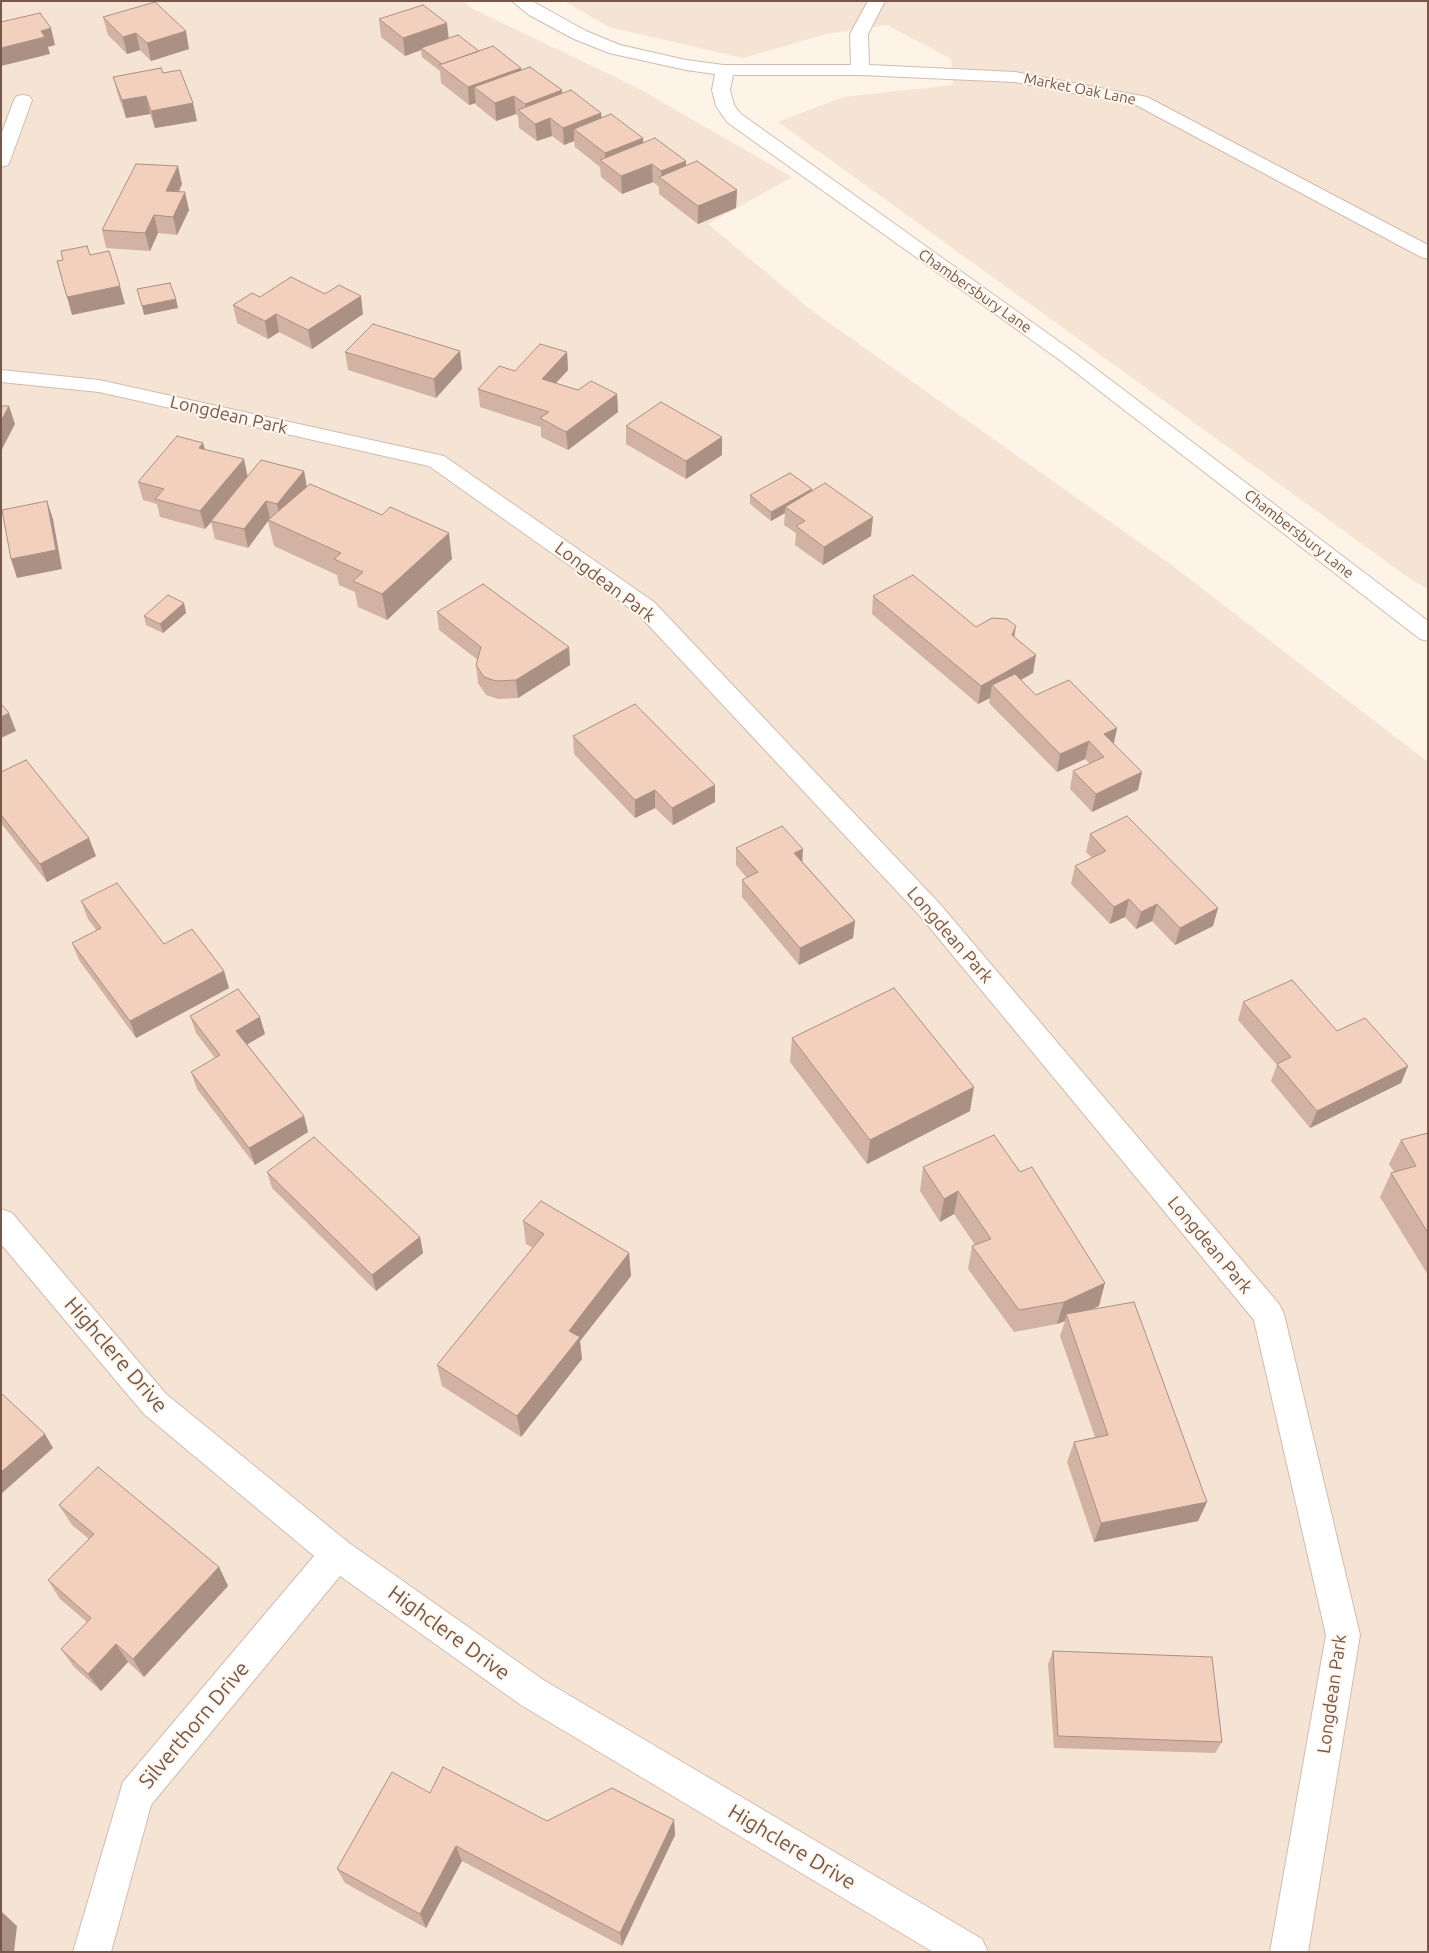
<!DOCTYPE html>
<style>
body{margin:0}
#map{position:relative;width:1429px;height:1953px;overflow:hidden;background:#fdf3e6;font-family:Ubuntu,sans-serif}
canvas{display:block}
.frame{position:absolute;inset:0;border:2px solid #77574a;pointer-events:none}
</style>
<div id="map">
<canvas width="1429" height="1953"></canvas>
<div class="frame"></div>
</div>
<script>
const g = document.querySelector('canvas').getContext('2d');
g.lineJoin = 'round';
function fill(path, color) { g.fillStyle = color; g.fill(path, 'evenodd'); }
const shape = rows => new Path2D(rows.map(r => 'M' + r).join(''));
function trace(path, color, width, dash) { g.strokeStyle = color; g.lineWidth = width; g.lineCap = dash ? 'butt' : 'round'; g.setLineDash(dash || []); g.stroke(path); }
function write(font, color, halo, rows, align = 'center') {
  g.font = font + ' Ubuntu,sans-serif'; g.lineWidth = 4; g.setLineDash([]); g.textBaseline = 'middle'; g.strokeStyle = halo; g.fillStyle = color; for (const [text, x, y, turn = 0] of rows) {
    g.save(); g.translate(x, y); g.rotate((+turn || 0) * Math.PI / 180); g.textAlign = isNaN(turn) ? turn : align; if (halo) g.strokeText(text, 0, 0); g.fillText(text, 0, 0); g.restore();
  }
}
const residential = shape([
 [1,1,462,1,473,9,636,87,792,177,708,224,811,310,1170,564,1428,762,1428,1952,1,1952],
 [564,1,1428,1,1428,589,1412,580,778,122,843,97,953,85,951,59,887,25,826,34,743,58,609,27]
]);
const minor = shape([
 [868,1,885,1,868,34,869,65,1015,72,1147,97,1428,245,1428,259,1421,257,1136,105,1015,82,860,75,725,75,719,74,716,70,719,66,725,65,851,65,850,34,868,1],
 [23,95,29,96,32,100,10,161,8,165,1,167,1,135,14,100,17,96,23,95],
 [1,370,99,380,444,456,654,602,939,903,1279,1304,1284,1314,1360,1635,1308,1952,1270,1952,1326,1635,1254,1320,921,917,638,614,429,466,99,392,1,382,1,370],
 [1,1209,12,1213,166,1394,349,1543,545,1681,982,1939,988,1952,933,1952,521,1705,340,1576,151,1805,111,1952,73,1952,123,1782,314,1556,144,1414,1,1244,1,1209]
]);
const tertiary = shape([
 [512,1,532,1,586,31,620,45,686,60,731,66,734,70,730,90,734,105,741,114,1075,353,1428,621,1428,641,1420,639,1061,361,727,122,716,106,712,90,715,74,686,70,609,53,574,39,529,15,512,1]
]);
const wall = shape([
 [103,17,189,49,151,61,140,50,127,54,108,35],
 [379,19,449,38,521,68,521,70,562,90,562,94,601,113,602,118,643,138,643,143,686,166,737,190,736,208,698,224,659,194,659,187,653,182,622,194,601,177,600,167,575,147,574,141,564,145,552,136,537,141,519,128,518,116,516,114,496,121,476,105,476,103,469,105,441,83,440,71,422,57,421,50,405,56,381,37],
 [163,73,197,121,155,128,150,114,126,118,118,95,113,77],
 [182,184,179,192,189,210,177,235,158,233,150,251,106,248,102,230],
 [325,294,363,314,312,349,279,332,268,339,237,323,233,305,260,297],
 [460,351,462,369,436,398,348,370,345,352],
 [567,352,568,370,556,383,578,390,617,394,618,412,568,450,541,437,541,427,480,407,478,389,515,371],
 [626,426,722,437,722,455,686,479,626,444],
 [203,443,205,450,248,476,304,471,307,487,452,559,387,620,358,607,355,592,339,585,337,575,274,546,268,521,248,548,215,539,211,522,205,529,160,517,157,504,143,500,138,482],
 [812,491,871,536,823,565,795,545,796,533,784,525,785,513,771,521,750,504,750,495],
 [873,596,976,627,1015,637,1033,673,1021,680,1036,695,1117,728,1114,744,1138,790,1092,812,1070,789,1073,771,1090,764,1085,759,1057,772,989,703,990,698,978,704,872,614],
 [184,603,186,613,163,633,146,625,144,616],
 [437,612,569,647,570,665,518,698,498,699,486,695,478,683,476,665,478,660,439,630],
 [573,736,715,785,715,802,673,825,655,808,635,818,574,754],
 [1,772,96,856,47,882,1,823],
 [1090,834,1218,908,1213,926,1175,945,1152,921,1136,929,1125,917,1110,924,1071,884,1075,866,1092,858,1086,852],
 [736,848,803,862,855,921,853,938,799,965,742,897,742,880,747,878,736,865],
 [81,901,164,944,224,971,229,988,136,1038,79,960,72,943,97,931,88,919],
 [1243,1002,1337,1031,1408,1066,1401,1083,1310,1128,1271,1081,1277,1065,1238,1020],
 [190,1016,265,1034,247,1044,304,1116,308,1132,255,1165,197,1089,191,1072,215,1058,196,1033],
 [792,1038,970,1111,867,1164,790,1062],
 [1428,1133,1428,1275,1380,1197,1391,1173,1394,1172,1389,1164,1401,1140],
 [994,1135,1099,1306,1089,1310,1207,1502,1198,1521,1094,1542,1067,1462,1074,1442,1095,1437,1060,1336,1065,1321,1057,1324,1014,1332,968,1269,972,1246,975,1245,954,1214,940,1222,920,1191,923,1167],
 [267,1172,420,1237,423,1253,376,1291,272,1188],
 [523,1221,629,1253,631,1276,580,1341,582,1359,521,1437,442,1386,437,1365,533,1248,526,1244],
 [59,1505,219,1567,228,1586,144,1677,128,1662,101,1691,74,1667,61,1649,87,1622,60,1599,48,1580,89,1539,72,1525],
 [1053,1651,1222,1742,1215,1753,1054,1748,1048,1664],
 [430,1793,547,1821,674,1820,675,1835,622,1946,462,1861,426,1928,345,1883,337,1869]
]);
const shadedWall = shape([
 [447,23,449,41,421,48,421,50,405,56,403,38],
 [51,28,55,45,48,47,50,54,1,66,1,48,41,31],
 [186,31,189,49,151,61,147,43],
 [136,33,140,50,127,54,123,37],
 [521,68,523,86,474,87,476,103,469,105,468,87],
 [562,90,563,108,526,116,525,104],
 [146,96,150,114,126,118,122,100],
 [514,96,516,114,496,121,495,103],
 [193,103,197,121,155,128,151,111],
 [601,113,602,130,574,129,574,141,564,145,563,128],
 [550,118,552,136,537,141,535,124],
 [643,138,644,156,606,164,605,153],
 [686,161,686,179,662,179,661,171],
 [652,164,653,182,622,194,621,176],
 [178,166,182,184,170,209,166,191],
 [737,190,736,208,698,224,698,206],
 [185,192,189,210,177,235,173,217],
 [154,215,158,233,150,251,145,233],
 [120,286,125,304,72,315,67,297],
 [361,296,363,314,312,349,308,330],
 [176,299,178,308,144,315,142,306],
 [276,314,279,332,268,339,265,321],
 [460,351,462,369,436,398,434,379],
 [567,352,568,370,543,397,542,379],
 [617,394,618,412,568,450,566,432],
 [9,406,15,424,2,449,1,446,1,421],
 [722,437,722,455,686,479,686,461],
 [203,443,208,461,199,448],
 [244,459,248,478,211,521,211,522,205,529,200,511],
 [304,471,307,489,281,522,277,504],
 [812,489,811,498,785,507,785,513,771,521,771,512],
 [47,501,53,519,62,569,17,578,11,559],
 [266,501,270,519,268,520,268,521,248,548,244,529],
 [873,517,871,536,823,565,824,547],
 [449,533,452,559,387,620,382,594],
 [184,603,186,613,163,633,160,624],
 [1016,626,1013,644,1012,635],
 [569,647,570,665,518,698,516,680],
 [1036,655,1033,673,999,692,992,685,990,698,978,704,981,686],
 [9,713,16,731,1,738,1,717],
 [1117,728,1113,746,1104,734],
 [1089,741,1085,759,1057,772,1060,754],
 [1142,772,1138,790,1092,812,1096,794],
 [715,785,715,802,673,825,672,808],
 [655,790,655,808,635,818,635,800],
 [89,838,96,856,47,882,40,864],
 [803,849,802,866,794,853],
 [1129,899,1125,917,1110,924,1114,907],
 [1157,904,1152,921,1136,929,1141,912],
 [1218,908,1213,926,1175,945,1180,928],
 [855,921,853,938,799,965,800,948],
 [224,971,229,988,136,1038,130,1021],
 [260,1017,265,1034,241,1048,236,1031],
 [1408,1066,1401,1083,1310,1128,1317,1111],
 [974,1087,970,1111,867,1164,870,1140],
 [304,1116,308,1132,255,1165,249,1148],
 [958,1191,954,1214,940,1222,944,1199],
 [420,1237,423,1253,376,1291,372,1275],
 [629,1253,631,1276,580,1341,582,1359,521,1437,517,1416,569,1331],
 [1105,1283,1099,1306,1068,1320,1066,1314,1065,1321,1057,1324,1064,1302],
 [45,1434,53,1448,1,1494,1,1472],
 [1207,1502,1198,1521,1094,1542,1101,1523],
 [219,1567,228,1586,144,1677,133,1659],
 [116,1644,128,1662,101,1691,88,1674],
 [674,1820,675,1835,622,1946,620,1933],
 [456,1846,462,1861,426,1928,420,1914],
 [2,1912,17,1926,14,1952,1,1952,1,1920]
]);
const building = shape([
 [155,2,186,31,147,43,136,33,123,37,103,17,155,2],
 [423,5,447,23,403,38,379,19,423,5],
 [40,13,51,28,41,31,45,37,1,48,1,22,40,13],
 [458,35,479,51,442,64,421,48,458,35],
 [493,46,521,68,468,87,439,65,493,46],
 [530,67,562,90,525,104,514,96,495,103,474,87,530,67],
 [161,68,163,73,180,70,193,103,151,111,146,96,122,100,113,77,161,68],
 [571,90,601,113,563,128,550,118,535,124,518,110,571,90],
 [611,114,643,138,605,153,574,129,611,114],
 [655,138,686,161,661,171,652,164,621,176,600,160,655,138],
 [697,161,737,190,698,206,659,177,697,161],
 [136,164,178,166,166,191,185,192,173,217,154,215,145,233,102,230,136,164],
 [87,246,90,255,109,251,120,286,67,297,57,261,63,260,61,251,87,246],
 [291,277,325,294,339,285,361,296,308,330,276,314,265,321,233,305,252,293,260,297,291,277],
 [170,283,176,299,142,306,137,289,170,283],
 [373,324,460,351,434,379,345,352,373,324],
 [540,344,567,352,542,379,578,390,591,381,617,394,566,432,540,418,549,412,478,389,499,366,515,371,540,344],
 [661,402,722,437,686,461,626,426,661,402],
 [1,406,9,406,1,421,1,406],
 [177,436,203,443,199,448,244,459,200,511,155,499,164,489,138,482,177,436],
 [261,460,304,471,277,504,266,501,244,529,211,521,261,460],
 [790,473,812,489,771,512,750,495,790,473],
 [825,483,873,517,824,547,796,526,805,521,785,507,825,483],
 [310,484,382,515,390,507,449,533,382,594,353,581,363,572,334,559,341,553,268,520,310,484],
 [47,501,56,550,11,559,2,510,47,501],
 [913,575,976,627,992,618,1007,619,1016,626,1012,635,1036,655,981,686,873,596,913,575],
 [483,584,569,647,516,680,496,681,484,677,476,665,481,647,437,612,483,584],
 [168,595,184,603,160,624,144,616,168,595],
 [1015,674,1036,695,1069,680,1117,728,1104,734,1142,772,1096,794,1073,771,1104,757,1089,741,1060,754,992,685,1015,674],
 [1,704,9,713,1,717,1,704],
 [635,704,715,785,672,808,655,790,635,800,573,736,635,704],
 [26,760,89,838,40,864,1,815,1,772,26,760],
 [1127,816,1218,908,1180,928,1157,904,1141,912,1129,899,1114,907,1075,866,1106,851,1090,834,1127,816],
 [782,826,803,849,794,853,855,921,800,948,742,880,758,872,736,848,782,826],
 [117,883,164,944,192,929,224,971,130,1021,72,943,101,928,81,901,117,883],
 [1292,980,1337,1031,1365,1018,1408,1066,1317,1111,1277,1064,1291,1057,1243,1002,1292,980],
 [894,988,974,1087,870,1140,792,1038,894,988],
 [238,989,260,1017,236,1031,304,1116,249,1148,191,1072,220,1055,190,1016,238,989],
 [1428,1133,1428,1233,1391,1173,1416,1166,1401,1140,1428,1133],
 [994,1135,1020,1172,1032,1167,1105,1283,1064,1302,1019,1310,972,1246,991,1239,958,1191,944,1199,923,1167,994,1135],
 [314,1137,420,1237,372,1275,267,1172,314,1137],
 [541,1201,629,1253,569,1331,580,1337,517,1416,437,1365,544,1234,523,1221,541,1201],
 [1134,1302,1207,1502,1101,1523,1074,1442,1108,1435,1066,1314,1134,1302],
 [1,1393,45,1434,1,1472,1,1393],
 [98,1467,219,1567,133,1659,116,1644,88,1674,61,1649,91,1618,48,1580,94,1534,59,1505,98,1467],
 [1053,1651,1212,1657,1222,1742,1058,1736,1053,1651],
 [443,1767,547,1821,612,1788,674,1820,620,1933,456,1846,420,1914,337,1869,392,1772,430,1793,443,1767]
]);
const farStreetnames = [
 ["Market Oak Lane",1080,89,11],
 ["Chambersbury Lane",975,291,35],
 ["Chambersbury Lane",1299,534,38]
];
const streetNames = [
 ["Longdean Park",229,415,13],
 ["Longdean Park",605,582,37],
 ["Longdean Park",950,935,49],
 ["Longdean Park",1210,1245,50],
 ["Longdean Park",1332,1694,-82]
];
const nearStreetnames = [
 ["Highclere Drive",116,1355,49],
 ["Highclere Drive",449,1633,36],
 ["Silverthorn Drive",194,1725,-50],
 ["Highclere Drive",792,1847,31]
];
fill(residential, '#f5e4d4');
trace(minor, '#d1bcae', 2);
trace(tertiary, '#d1bcae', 2);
fill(minor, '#fff');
fill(tertiary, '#fff');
fill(wall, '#d1b2a3');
fill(shadedWall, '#aa9184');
fill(building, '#f3cfbd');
trace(building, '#aa9184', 1);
write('15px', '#77574a', '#fff7ed', farStreetnames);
write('18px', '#77574a', '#fff7ed', streetNames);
write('21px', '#77574a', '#fff7ed', nearStreetnames);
</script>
